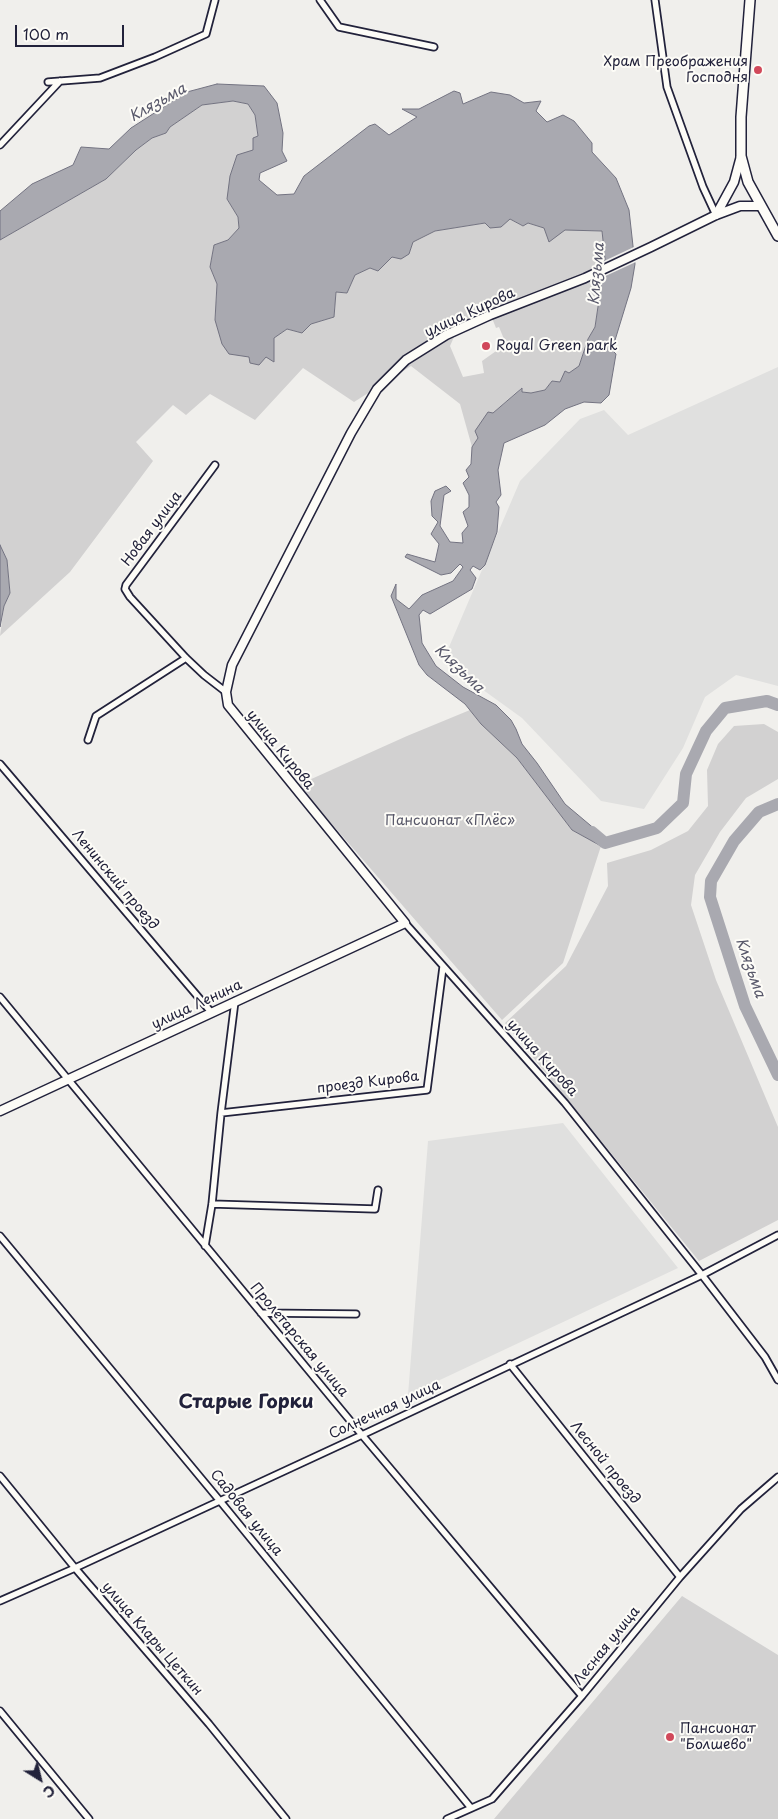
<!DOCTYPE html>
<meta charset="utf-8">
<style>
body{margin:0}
#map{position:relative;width:778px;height:1819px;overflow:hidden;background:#f0efec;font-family:"Playpen Sans",sans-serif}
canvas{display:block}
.north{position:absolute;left:15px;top:1754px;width:50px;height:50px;-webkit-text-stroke:4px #fdfcf7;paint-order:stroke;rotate:144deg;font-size:14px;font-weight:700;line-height:20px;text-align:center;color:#22223b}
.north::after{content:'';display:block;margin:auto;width:18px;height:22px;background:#22223b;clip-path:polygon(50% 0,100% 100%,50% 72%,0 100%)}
.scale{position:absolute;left:15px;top:25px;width:109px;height:22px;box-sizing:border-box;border:2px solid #22223b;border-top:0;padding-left:6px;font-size:15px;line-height:18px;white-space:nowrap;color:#22223b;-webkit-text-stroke:4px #fdfcf7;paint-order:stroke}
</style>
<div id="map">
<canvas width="778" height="1819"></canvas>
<div class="north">С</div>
<div class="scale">100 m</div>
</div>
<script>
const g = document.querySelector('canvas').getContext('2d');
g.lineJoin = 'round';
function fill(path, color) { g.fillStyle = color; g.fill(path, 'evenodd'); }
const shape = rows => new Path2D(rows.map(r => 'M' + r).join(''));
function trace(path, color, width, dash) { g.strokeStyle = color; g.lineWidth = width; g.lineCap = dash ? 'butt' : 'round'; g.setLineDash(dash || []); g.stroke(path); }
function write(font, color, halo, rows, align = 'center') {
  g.font = font + ' "Playpen Sans",sans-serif'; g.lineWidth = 4; g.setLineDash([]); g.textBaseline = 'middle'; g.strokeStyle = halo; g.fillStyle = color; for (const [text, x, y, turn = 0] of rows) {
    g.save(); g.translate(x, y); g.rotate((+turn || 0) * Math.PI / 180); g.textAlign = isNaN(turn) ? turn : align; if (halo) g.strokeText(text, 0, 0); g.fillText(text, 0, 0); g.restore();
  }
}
const built = shape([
 [778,367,778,686,736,675,705,697,683,748,644,809,601,801,522,718,443,661,520,481,580,419,604,410,628,435],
 [563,1123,678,1268,408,1395,428,1141]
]);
const green = shape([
 [233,101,248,104,255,115,258,136,253,138,253,150,227,199,238,217,239,228,228,240,214,245,210,267,217,284,215,320,273,338,287,329,302,333,311,324,334,317,336,292,347,293,355,275,370,268,378,271,392,257,409,254,413,242,435,231,510,219,522,226,528,223,544,228,602,231,605,259,595,327,588,339,579,366,560,382,552,381,545,390,531,393,522,392,521,388,493,413,478,438,472,447,460,404,411,366,354,402,303,368,255,420,210,394,186,415,173,405,136,442,153,461,70,572,0,636,4,606,10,593,7,560,0,545,0,240,106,179,136,150,152,138,166,133,170,127,202,105],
 [492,318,496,328,499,327,506,344,482,361,484,373,463,377,450,346,454,337],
 [470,710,481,724,517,758,572,830,601,846,563,963,502,1020,298,785,407,736],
 [764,724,778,732,778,779,746,798,720,832,695,875,691,905,716,980,778,1127,778,1220,699,1261,505,1023,566,966,608,886,607,863,651,850,688,831,708,806,707,770,718,744,734,726],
 [682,1596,778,1655,778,1819,494,1819]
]);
const water = shape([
 [217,84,264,86,277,103,283,133,282,151,287,161,260,173,259,180,277,195,294,194,304,176,369,126,375,124,389,135,417,117,402,109,419,109,454,91,460,93,463,104,491,92,510,95,524,103,541,101,536,111,547,122,563,115,574,121,592,143,592,152,616,178,629,210,635,264,631,288,612,350,616,354,609,395,601,403,584,402,565,409,545,425,504,443,498,470,501,495,496,502,499,507,497,532,485,565,480,570,473,566,470,570,476,578,472,589,430,614,423,610,419,615,422,643,436,666,463,687,496,705,511,720,516,729,522,744,537,763,565,804,609,841,601,846,572,830,517,758,481,724,465,704,427,675,419,665,391,596,396,584,396,599,409,609,422,595,453,581,463,567,460,564,451,573,441,575,405,557,407,554,435,562,439,544,431,534,438,522,432,516,431,501,435,491,446,486,451,491,444,495,440,526,450,542,463,543,462,533,468,526,463,512,469,507,469,495,463,483,469,477,466,470,471,464,472,447,478,438,475,431,488,412,493,413,522,388,522,392,531,393,545,390,552,381,560,382,565,371,569,373,579,366,588,339,595,327,605,259,602,231,565,230,549,242,544,228,528,223,523,226,510,219,501,227,490,228,485,223,435,231,413,242,409,254,401,259,392,257,378,271,370,268,355,275,347,293,336,292,334,317,311,324,302,333,287,329,274,338,274,362,266,357,259,365,250,363,249,357,229,354,222,344,215,320,217,284,210,267,214,245,228,240,239,228,238,217,227,199,230,176,237,155,253,150,253,138,258,136,255,115,248,104,233,101,202,105,170,127,166,133,152,138,136,150,106,179,0,240,0,211,32,184,73,165,81,147,109,149,131,128,187,92,217,84],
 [0,545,7,560,10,593,4,606,0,627,0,545]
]);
const pier = shape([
 [636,246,638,261,599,279,602,262]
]);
const river = shape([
 [778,804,759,812,734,841,711,881,710,897,745,1006,778,1075],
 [592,832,605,843,657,828,683,803,686,774,706,731,725,708,767,701,778,705]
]);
const minor = shape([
 [320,0,339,27,434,47],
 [655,0,667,87,703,187,716,215],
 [48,82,100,78,155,57,206,34,215,0],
 [0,145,60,81],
 [215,465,126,585,125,589,130,597,186,658,204,675,226,692],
 [88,740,96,716,186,658],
 [0,764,211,1012],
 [405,923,565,1103,702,1275,765,1357,778,1380],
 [0,997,362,1435,582,1696],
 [221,1113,427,1090,443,967],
 [212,1204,375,1209,378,1190],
 [0,1236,220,1501,471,1808],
 [205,1246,212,1204,221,1113,235,1001],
 [261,1313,356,1314],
 [510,1364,680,1577],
 [0,1476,75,1568,209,1724,286,1819],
 [0,1601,75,1568,362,1435,702,1275,778,1235],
 [0,1711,89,1819],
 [447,1819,492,1799,582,1696,680,1577,741,1509,778,1477]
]);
const tertiary = shape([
 [716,215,734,182,741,156],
 [0,1111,405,923,228,705,226,692,232,665,351,433,377,389,406,360,446,335,490,315,585,278,651,247,716,215,740,206,761,206]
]);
const secondary = shape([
 [750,0,741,117,741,156,748,182,778,236]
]);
const markers = [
 [758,70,5,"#d1495b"],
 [486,346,5,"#d1495b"],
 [670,1737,5,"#d1495b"]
];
const poiNames = [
 ["Храм Преображения",748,62,"right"],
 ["Господня",748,78,"right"],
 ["Royal Green park",496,346],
 ["Пансионат",680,1729],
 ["\"Болшево\"",680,1745]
];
const streetNames = [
 ["улица Кирова",470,313,-25],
 ["Новая улица",152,529,-53],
 ["улица Кирова",280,750,51],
 ["Ленинский проезд",115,880,50],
 ["улица Ленина",197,1005,-25],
 ["улица Кирова",542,1058,48],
 ["проезд Кирова",368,1083,-7],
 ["Пролетарская улица",299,1340,50],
 ["Солнечная улица",385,1410,-25],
 ["Лесной проезд",605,1463,51],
 ["Садовая улица",246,1513,51],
 ["улица Клары Цеткин",152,1639,49],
 ["Лесная улица",607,1646,-51]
];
const parkNames = [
 ["Пансионат «Плёс»",450,821]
];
const waterNames = [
 ["Клязьма",158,103,-29],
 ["Клязьма",597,274,-85],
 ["Клязьма",459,669,44],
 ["Клязьма",750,968,71]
];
const districtNames = [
 ["Старые Горки",246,1403]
];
fill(built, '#e0e0df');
fill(green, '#d2d1d1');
fill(water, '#a9a9b0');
trace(water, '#737381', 1);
fill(pier, '#f0efec');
trace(river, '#a9a9b0', 12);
trace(minor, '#22223b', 9);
trace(tertiary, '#22223b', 11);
trace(secondary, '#22223b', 12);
trace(minor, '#fdfcf7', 5.5);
trace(tertiary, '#fdfcf7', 8);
trace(secondary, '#fdfcf7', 9);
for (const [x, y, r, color] of markers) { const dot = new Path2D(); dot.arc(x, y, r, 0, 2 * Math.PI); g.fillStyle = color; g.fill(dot); trace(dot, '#fdfcf7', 2); }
write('14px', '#22223b', '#fdfcf7', poiNames, 'left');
write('14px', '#22223b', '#fdfcf7', streetNames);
write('14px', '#575768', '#fdfcf7', parkNames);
write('italic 15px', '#58586a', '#fdfcf7', waterNames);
write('bold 19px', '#22223b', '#fdfcf7', districtNames);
</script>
